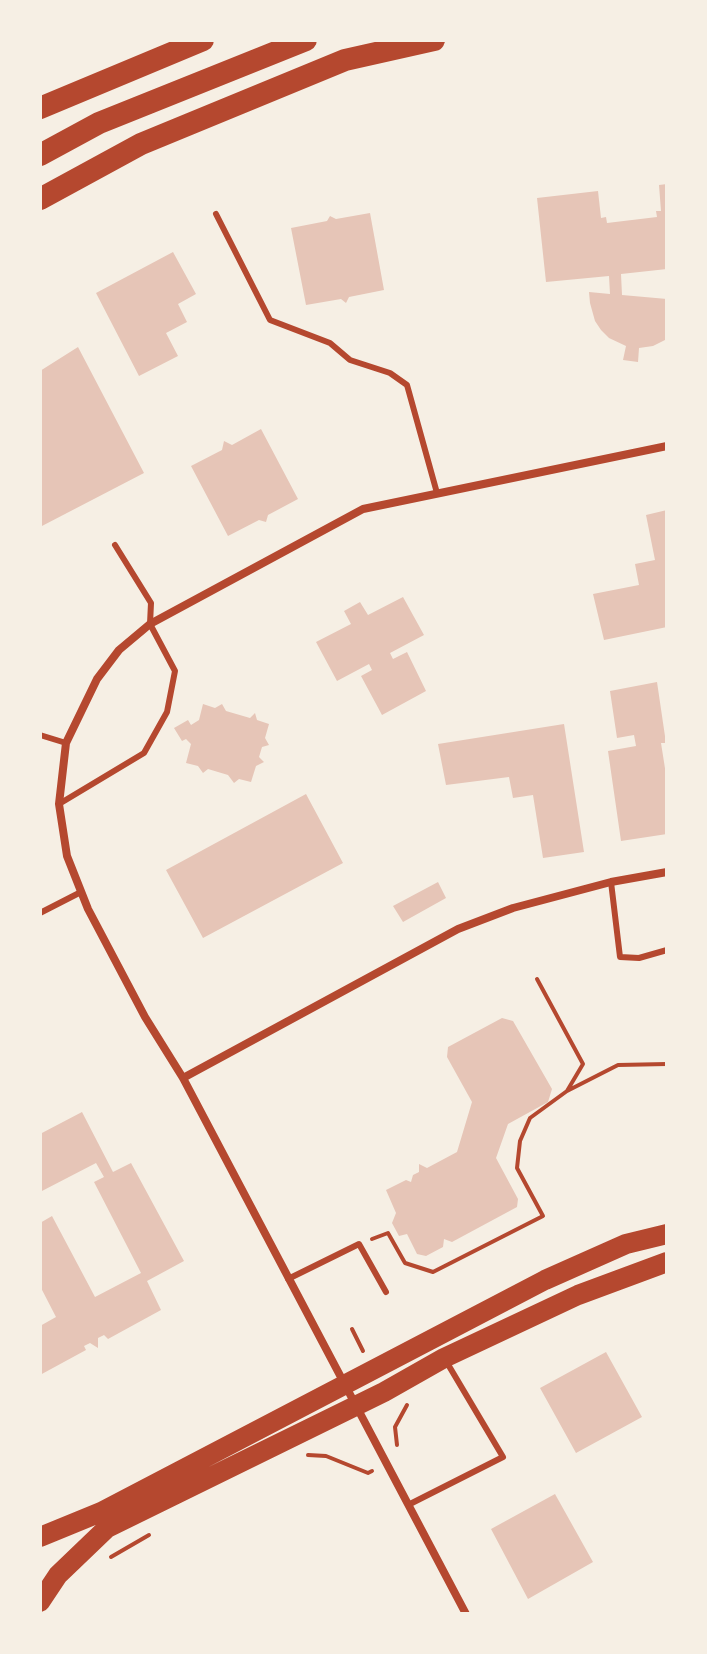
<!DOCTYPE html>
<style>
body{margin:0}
#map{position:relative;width:707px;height:1654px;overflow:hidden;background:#f6efe4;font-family:Raleway,sans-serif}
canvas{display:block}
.frame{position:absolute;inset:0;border:42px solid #f6efe4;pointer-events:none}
</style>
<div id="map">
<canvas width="707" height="1654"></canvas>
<div class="frame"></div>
</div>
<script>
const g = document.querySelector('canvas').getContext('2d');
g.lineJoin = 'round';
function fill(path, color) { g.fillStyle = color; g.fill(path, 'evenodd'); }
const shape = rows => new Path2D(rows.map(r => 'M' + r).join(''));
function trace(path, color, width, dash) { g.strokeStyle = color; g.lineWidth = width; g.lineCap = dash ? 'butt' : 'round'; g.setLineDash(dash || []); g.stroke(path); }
const building = shape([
 [667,184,667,269,621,274,622,295,667,299,667,339,653,346,639,348,638,362,623,360,626,346,609,338,601,330,595,321,590,303,589,292,610,294,609,276,546,282,537,198,598,191,601,218,606,217,607,223,657,217,656,211,661,211,659,185],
 [370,213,384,290,349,297,346,303,341,299,306,305,291,228,327,221,330,216,336,219],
 [173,252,196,294,178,304,187,322,166,333,178,356,139,376,96,293],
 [78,347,144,473,40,527,40,371],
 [261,429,298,499,268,515,266,522,259,520,228,536,191,466,222,450,224,441,232,445],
 [667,510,667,627,604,640,593,594,639,585,635,564,655,560,646,515],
 [403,597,424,635,390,653,393,659,407,652,426,691,382,715,361,676,372,670,369,664,337,681,316,642,351,624,344,611,360,602,368,615],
 [657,682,666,743,661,743,667,781,667,834,621,841,608,751,636,746,634,735,617,738,610,691],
 [203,704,215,708,222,704,226,711,250,718,255,713,257,720,269,724,265,738,269,745,262,747,259,757,264,762,256,766,251,782,239,779,234,783,228,775,208,769,203,773,198,766,186,763,191,744,186,739,182,741,174,728,188,720,191,725,199,720],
 [564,724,584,852,543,858,533,795,513,798,509,777,446,785,438,744],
 [306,794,343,863,203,938,166,870],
 [438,882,446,898,403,922,393,906],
 [502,1018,513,1021,552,1089,548,1102,508,1124,496,1158,518,1199,517,1207,452,1242,444,1239,443,1247,426,1256,417,1254,407,1234,399,1236,392,1223,396,1213,386,1190,406,1180,411,1182,413,1175,419,1172,419,1164,427,1168,457,1152,472,1102,447,1057,448,1047],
 [82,1112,113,1172,131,1163,184,1261,147,1281,161,1310,108,1339,104,1335,98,1338,98,1348,90,1343,84,1346,86,1350,40,1375,40,1326,56,1317,40,1286,40,1223,52,1216,95,1297,141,1273,94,1182,104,1177,96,1163,40,1192,40,1134],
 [606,1352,642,1417,576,1453,540,1388],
 [555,1494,593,1562,528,1599,491,1529]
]);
const path = shape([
 [537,979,583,1064,567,1091,618,1065,667,1064],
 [372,1239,388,1233,405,1263,433,1272,543,1216,517,1168,520,1141,530,1118,567,1091],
 [352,1329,363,1351],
 [397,1445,395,1427,407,1405],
 [308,1455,326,1456,368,1473,372,1471],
 [111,1557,149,1535]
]);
const service = shape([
 [216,214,270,320,330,343,350,360,390,373,407,385,437,493],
 [40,735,66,743],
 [59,804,144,753,167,712,175,671,150,624,151,603,115,545],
 [611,882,620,957,639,958,667,950],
 [40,913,81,892],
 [288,1279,359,1244,386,1292],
 [410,1504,503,1457,446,1361]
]);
const minor = shape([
 [183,1078,458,929,513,908,611,882,667,872],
 [466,1614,183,1078,145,1017,88,909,67,856,59,804,66,743,97,679,119,650,150,624,363,509,667,446]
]);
const primary = shape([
 [40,1537,101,1512,545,1280,626,1244,667,1234],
 [40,1602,58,1575,107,1528,384,1392,444,1358,578,1295,667,1262]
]);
const trunk = shape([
 [40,108,203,40],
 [40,155,99,123,306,40],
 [40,199,141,144,345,60,434,40]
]);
fill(building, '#e6c5b7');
trace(path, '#b5482f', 4);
trace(service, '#b5482f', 6);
trace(minor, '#b5482f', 8);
trace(primary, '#b5482f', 20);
trace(trunk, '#b5482f', 22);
</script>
